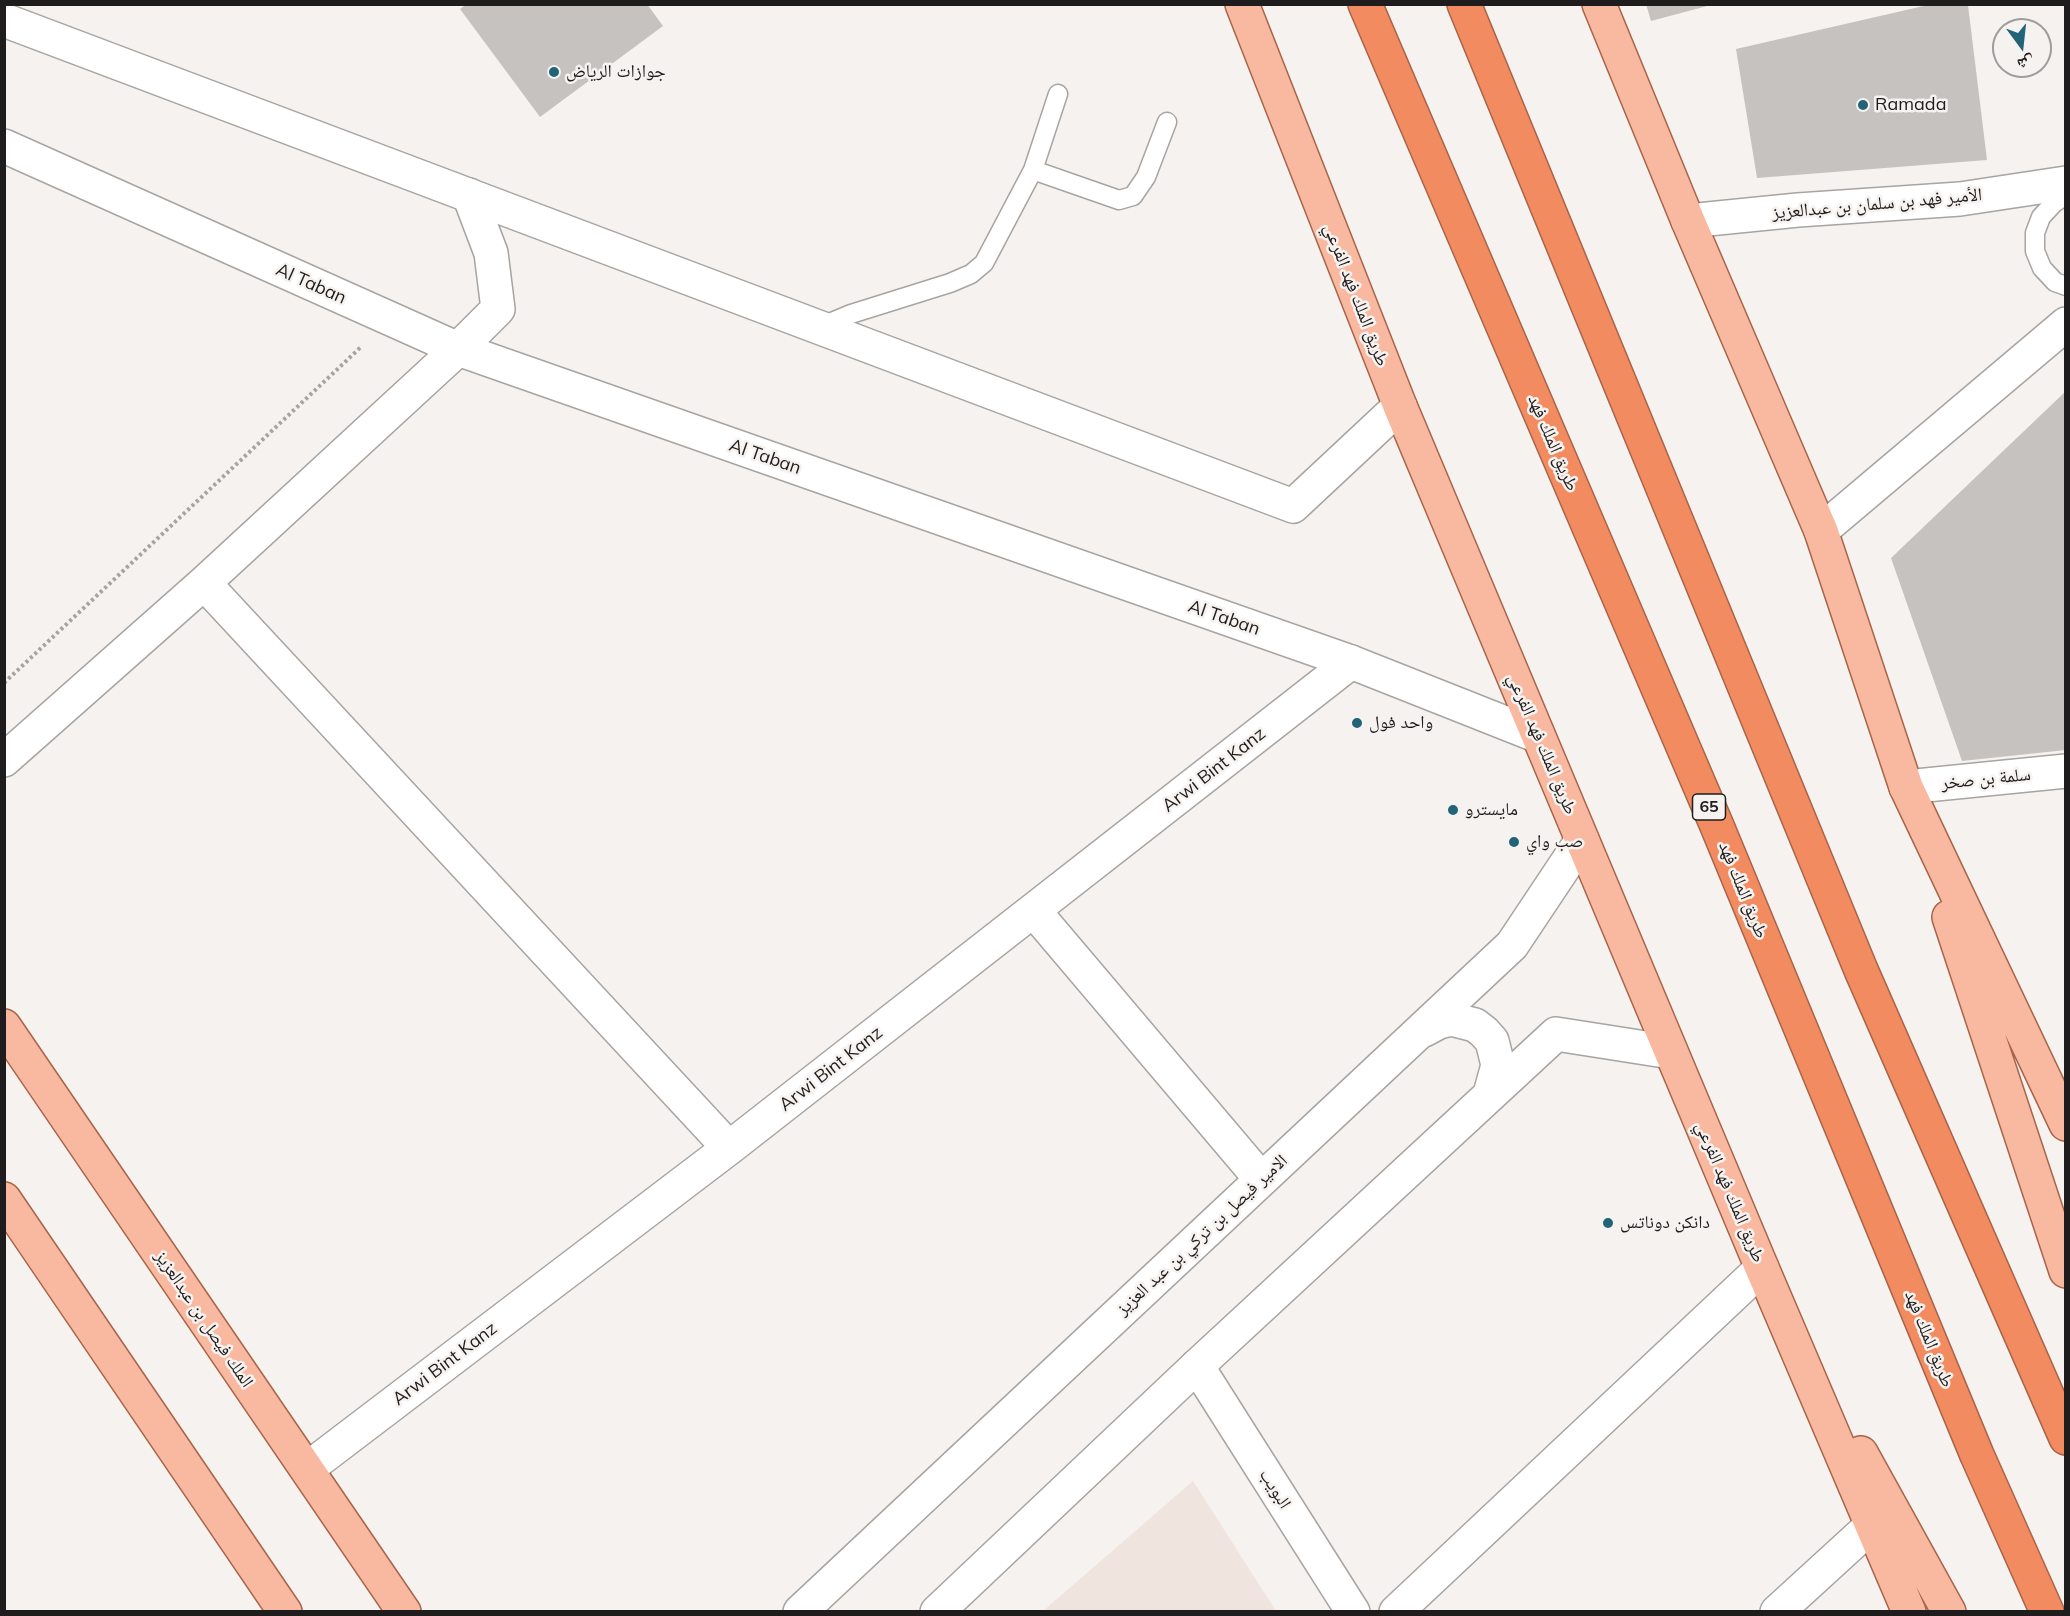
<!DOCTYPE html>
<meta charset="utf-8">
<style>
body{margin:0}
#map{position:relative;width:2070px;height:1616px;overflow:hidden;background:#f6f2f0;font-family:Mulish,"Noto Naskh Arabic",sans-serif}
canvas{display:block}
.frame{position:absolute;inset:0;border:6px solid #1e1c1c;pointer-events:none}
.north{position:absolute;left:1992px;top:18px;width:60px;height:60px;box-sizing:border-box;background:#f6f2f0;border:2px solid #a09c9b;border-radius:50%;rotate:165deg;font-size:16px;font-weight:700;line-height:24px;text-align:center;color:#1e1c1c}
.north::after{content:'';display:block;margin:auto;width:21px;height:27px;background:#226377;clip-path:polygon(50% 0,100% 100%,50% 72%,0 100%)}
</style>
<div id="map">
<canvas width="2070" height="1616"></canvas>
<div class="frame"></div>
<div class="north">ش</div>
</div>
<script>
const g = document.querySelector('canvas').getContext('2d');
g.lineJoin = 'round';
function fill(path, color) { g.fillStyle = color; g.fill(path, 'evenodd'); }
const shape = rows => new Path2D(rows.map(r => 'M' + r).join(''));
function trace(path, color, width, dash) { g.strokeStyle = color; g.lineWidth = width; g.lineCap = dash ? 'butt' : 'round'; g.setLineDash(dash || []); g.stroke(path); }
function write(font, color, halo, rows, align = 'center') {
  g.font = font + ' Mulish,"Noto Naskh Arabic",sans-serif'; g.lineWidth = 5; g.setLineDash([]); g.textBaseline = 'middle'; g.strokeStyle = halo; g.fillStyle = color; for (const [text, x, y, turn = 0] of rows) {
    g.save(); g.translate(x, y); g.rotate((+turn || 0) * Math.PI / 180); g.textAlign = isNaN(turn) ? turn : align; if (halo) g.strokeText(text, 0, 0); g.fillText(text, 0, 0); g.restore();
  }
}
const built = shape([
 [1193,1481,1276,1611,1043,1611]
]);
const building = shape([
 [467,4,647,4,663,26,540,117,460,9],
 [1646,4,1711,4,1711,5,1651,21],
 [1928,5,1968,5,1987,160,1757,178,1736,49],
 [2066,391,2066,750,1962,761,1891,558]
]);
const path = shape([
 [4,683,362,346]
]);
const lane = shape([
 [1033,170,1058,94],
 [2066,195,2054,203,2041,217,2035,233,2035,251,2042,268,2055,282,2066,286],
 [820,327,851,314,950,283,971,274,984,263,1033,170,1119,200,1133,196,1146,177,1167,122]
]);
const street = shape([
 [204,583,729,1148],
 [4,760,204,583,458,349,498,309,491,253,469,195],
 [1906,787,2066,771],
 [1034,911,1261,1179],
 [1197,1366,1353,1612],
 [307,1469,729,1148,1351,662],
 [1396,1612,1762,1268],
 [1777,1612,1871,1526]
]);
const secondary = shape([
 [4,20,1293,506,1400,406],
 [4,146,458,349,1351,662,1538,736],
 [1688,221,1798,210,1960,199,2066,183],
 [1821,531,2066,324],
 [1424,1030,1439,1022,1451,1019,1475,1025,1484,1032,1492,1041,1498,1065,1490,1094],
 [800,1612,1512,945,1582,840],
 [937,1612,1197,1366,1556,1034,1671,1052]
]);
const primary = shape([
 [1242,4,1400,406,1762,1268,1909,1612],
 [1599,4,1688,221,1821,531,1906,787,2066,1124],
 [1949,917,2066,1271],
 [4,1026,404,1612],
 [4,1199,285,1612],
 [1861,1453,1949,1612]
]);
const highway = shape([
 [1365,4,1717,826,1977,1455,2047,1612],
 [1464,4,1861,970,2066,1438]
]);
const markers = [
 [554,72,6,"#226377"],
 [1863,105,6,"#226377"],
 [1357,723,6,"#226377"],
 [1453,810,6,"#226377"],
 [1514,842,6,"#226377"],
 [1608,1223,6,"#226377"]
];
const shields = [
 [1709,807,33]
];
const shieldNames = [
 ["65",1709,807]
];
const poiNames = [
 ["جوازات الرياض",566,72],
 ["Ramada",1875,105],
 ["واحد فول",1369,723],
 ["مايسترو",1465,810],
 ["صب واي",1526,842],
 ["دانكن دوناتس",1620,1223]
];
const streetNames = [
 ["الأمير فهد بن سلمان بن عبدالعزيز",1877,204,-5],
 ["Al Taban",311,284,24],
 ["طريق الملك فهد الفرعي",1356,295,69],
 ["طريق الملك فهد",1553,443,67],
 ["Al Taban",765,457,19],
 ["Al Taban",1224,618,19],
 ["طريق الملك فهد الفرعي",1542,744,67],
 ["Arwi Bint Kanz",1214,770,-38],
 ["سلمة بن صخر",1986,779,-6],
 ["طريق الملك فهد",1743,890,68],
 ["Arwi Bint Kanz",831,1069,-38],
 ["طريق الملك فهد الفرعي",1730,1192,67],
 ["الامير فيصل بن تركي بن عبد العزيز",1202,1235,-43],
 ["الملك فيصل بن عبدالعزيز",204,1319,56],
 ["طريق الملك فهد",1929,1339,68],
 ["Arwi Bint Kanz",445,1364,-37],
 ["البويب",1275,1489,58]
];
fill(built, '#f0e4df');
fill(building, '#c6c2c0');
trace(lane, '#a7a4a2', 21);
trace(street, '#a7a4a2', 36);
trace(secondary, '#a7a4a2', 36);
trace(primary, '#a86449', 36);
trace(highway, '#a86449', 36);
trace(path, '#a6a3a1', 4, [3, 3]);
trace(lane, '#fff', 18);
trace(street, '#fff', 33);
trace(secondary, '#fff', 33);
trace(primary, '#f8b9a0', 33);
trace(highway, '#f38b61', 33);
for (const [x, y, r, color] of markers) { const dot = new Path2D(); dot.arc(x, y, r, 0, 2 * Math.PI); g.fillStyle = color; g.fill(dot); trace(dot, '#f6f2f0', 2); }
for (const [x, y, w] of shields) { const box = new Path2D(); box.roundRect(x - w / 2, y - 13, w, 26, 4.5); g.fillStyle = '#f6f2f0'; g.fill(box); trace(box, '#1e1c1c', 1.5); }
write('bold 16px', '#1e1c1c', null, shieldNames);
write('18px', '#1e1c1c', '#f6f2f0', poiNames, 'left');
write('18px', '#1e1c1c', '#f6f2f0', streetNames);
</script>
